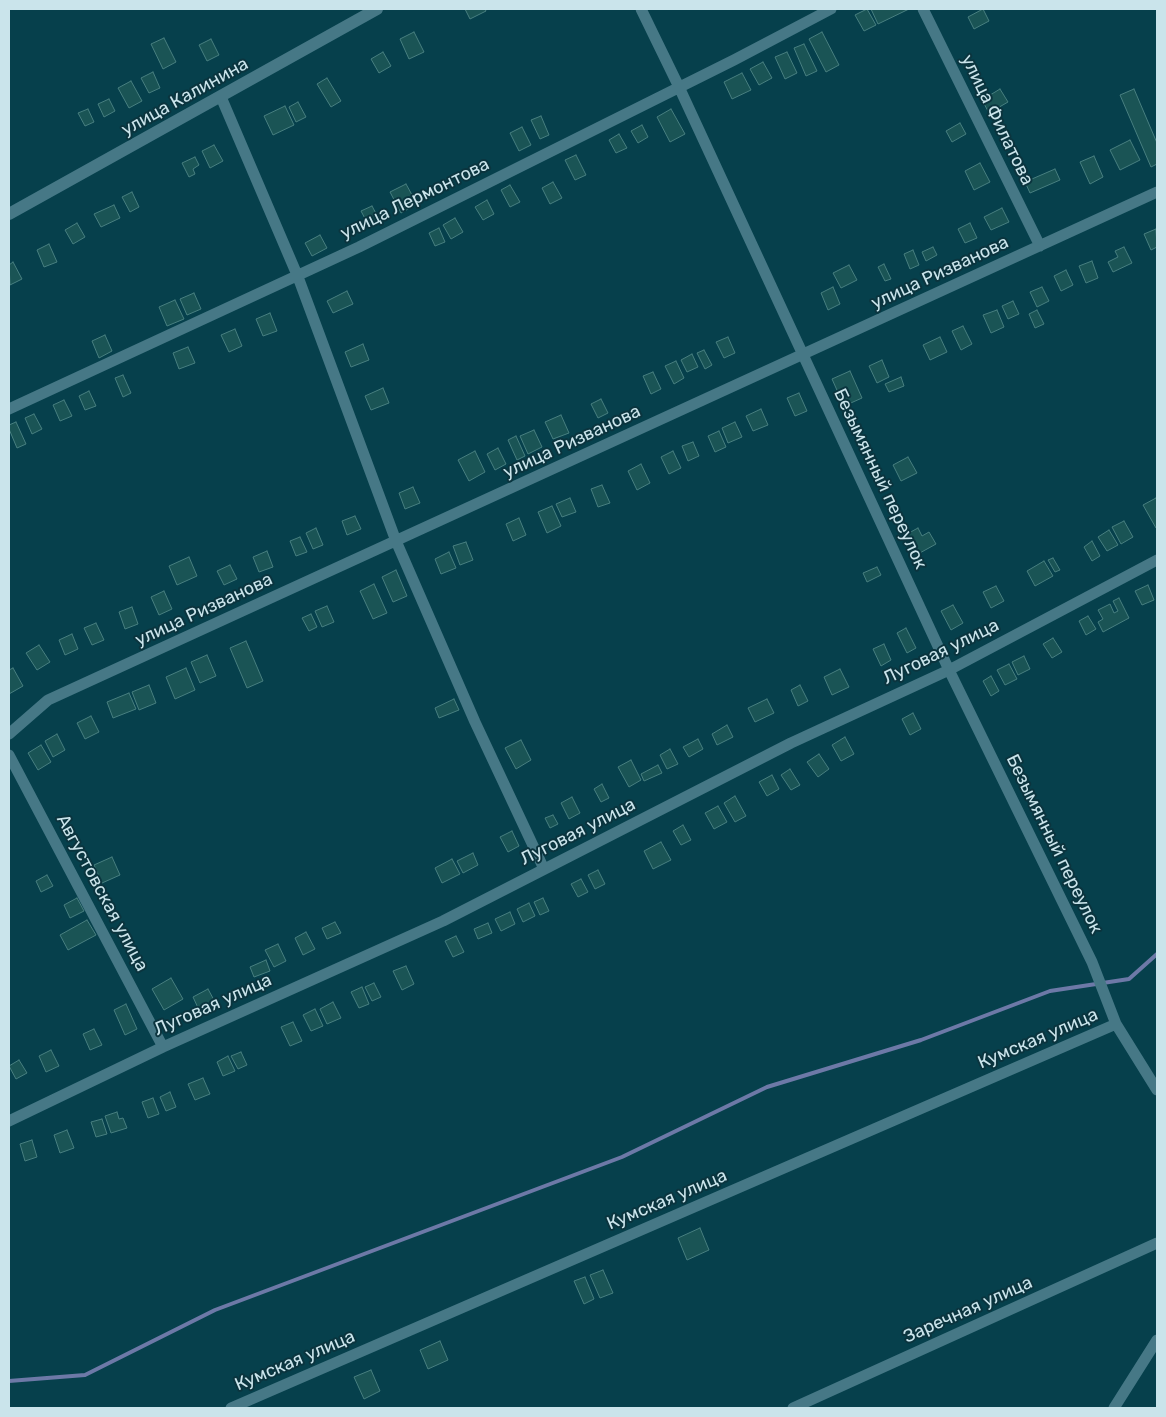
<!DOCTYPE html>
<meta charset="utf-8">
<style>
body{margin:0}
#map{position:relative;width:1166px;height:1417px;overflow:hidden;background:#06404c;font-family:Rubik,sans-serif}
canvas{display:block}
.frame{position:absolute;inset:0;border:10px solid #cae4eb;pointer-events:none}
</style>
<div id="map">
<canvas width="1166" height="1417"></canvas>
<div class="frame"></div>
</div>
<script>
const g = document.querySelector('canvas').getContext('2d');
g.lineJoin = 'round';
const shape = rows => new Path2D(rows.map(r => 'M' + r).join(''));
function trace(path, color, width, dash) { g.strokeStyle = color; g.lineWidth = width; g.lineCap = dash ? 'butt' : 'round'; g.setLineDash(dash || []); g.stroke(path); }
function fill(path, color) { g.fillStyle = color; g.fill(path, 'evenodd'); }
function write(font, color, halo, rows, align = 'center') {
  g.font = font + ' Rubik,sans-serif'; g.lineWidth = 4; g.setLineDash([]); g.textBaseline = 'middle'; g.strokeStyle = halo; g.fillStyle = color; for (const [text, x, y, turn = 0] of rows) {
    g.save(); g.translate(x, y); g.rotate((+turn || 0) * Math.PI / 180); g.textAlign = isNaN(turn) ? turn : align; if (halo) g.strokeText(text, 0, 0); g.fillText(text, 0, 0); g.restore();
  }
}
const stream = shape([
 [9,1381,85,1375,215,1310,622,1157,767,1087,921,1040,1050,991,1129,979,1157,954]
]);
const building = shape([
 [465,9,485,9,486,11,470,19,465,9],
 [867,9,876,25,864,31,855,15,867,9],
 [871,9,909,9,878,24,871,9],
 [983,9,989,21,974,29,968,17,983,9],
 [414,32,424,52,409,59,400,39,414,32],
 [822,32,839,65,826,72,809,39,822,32],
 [164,38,176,62,163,69,151,44,164,38],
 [211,39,219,55,207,61,199,45,211,39],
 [804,44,817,71,806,76,794,48,804,44],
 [383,52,391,66,379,73,371,59,383,52],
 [787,52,797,73,785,79,775,57,787,52],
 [763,62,772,78,759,85,750,69,763,62],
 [153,72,160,88,149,93,141,78,153,72],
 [742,73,751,90,732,99,724,82,742,73],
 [327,78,341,101,331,107,317,84,327,78],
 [131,81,142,101,129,108,118,88,131,81],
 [1000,89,1008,102,989,113,982,100,1000,89],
 [1134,89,1157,143,1157,164,1151,167,1120,95,1134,89],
 [109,99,115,111,104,117,98,104,109,99],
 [298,102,306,117,296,122,289,107,298,102],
 [285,106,294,125,273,135,264,116,285,106],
 [88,109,94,122,85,126,78,113,88,109],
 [671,109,685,134,670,142,657,117,671,109],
 [541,116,549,135,540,139,531,120,541,116],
 [960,123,966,134,952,142,946,131,960,123],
 [642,125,648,137,638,143,631,131,642,125],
 [522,127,531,145,519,151,510,133,522,127],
 [619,134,627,148,616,153,609,140,619,134],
 [1130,140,1140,160,1120,170,1110,150,1130,140],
 [214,145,223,161,210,168,202,151,214,145],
 [576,155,586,175,575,180,565,160,576,155],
 [1094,156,1103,177,1090,184,1080,162,1094,156],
 [195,157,199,165,193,169,195,174,189,177,182,163,195,157],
 [980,163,990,182,974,190,965,171,980,163],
 [1055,169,1060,180,1030,193,1025,182,1055,169],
 [553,182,562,198,550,204,542,188,553,182],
 [406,184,417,204,401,213,390,192,406,184],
 [510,185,520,202,510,207,501,190,510,185],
 [132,192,139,207,130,212,122,197,132,192],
 [487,200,494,214,483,220,475,207,487,200],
 [114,205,120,218,101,227,94,214,114,205],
 [372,206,380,221,369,226,361,211,372,206],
 [1002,208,1009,222,991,230,984,217,1002,208],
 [455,218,463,232,451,239,443,225,455,218],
 [77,223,85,237,73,244,65,230,77,223],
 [970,223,977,238,965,243,958,229,970,223],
 [439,228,445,242,435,246,429,233,439,228],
 [1156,229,1157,247,1151,250,1144,234,1156,229],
 [320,235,327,248,312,256,305,243,320,235],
 [49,244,57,262,44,267,37,250,49,244],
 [933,247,937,255,926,261,922,252,933,247],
 [1124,247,1132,263,1113,272,1108,262,1118,257,1115,251,1124,247],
 [913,250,919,265,910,269,904,254,913,250],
 [1092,261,1098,278,1086,283,1079,266,1092,261],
 [13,262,22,279,10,285,9,265,13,262],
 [884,264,891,279,885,281,878,267,884,264],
 [849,265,857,280,841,288,833,273,849,265],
 [1066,270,1073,285,1061,291,1054,276,1066,270],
 [833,287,840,304,828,310,821,293,833,287],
 [1042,287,1049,301,1037,307,1030,292,1042,287],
 [347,291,353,304,333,313,327,301,347,291],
 [194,293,201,309,187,315,180,299,194,293],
 [175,300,184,319,167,326,159,307,175,300],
 [1013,301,1019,314,1008,319,1002,306,1013,301],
 [997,310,1004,327,991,333,983,315,997,310],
 [1037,310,1044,324,1035,328,1029,314,1037,310],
 [270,313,277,331,263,336,256,319,270,313],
 [963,326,972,344,961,350,952,331,963,326],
 [235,329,242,346,229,352,221,335,235,329],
 [105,335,112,351,99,358,92,341,105,335],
 [728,337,735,353,724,358,716,342,728,337],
 [940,337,947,352,930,360,923,345,940,337],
 [363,344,369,360,351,367,345,352,363,344],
 [188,347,195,363,179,369,173,353,188,347],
 [704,350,712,365,705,369,697,353,704,350],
 [692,354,698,367,687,372,681,360,692,354],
 [882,360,889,377,877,383,869,366,882,360],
 [676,361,684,378,674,384,665,366,676,361],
 [850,371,862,398,844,406,832,379,850,371],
 [653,372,661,389,651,394,643,376,653,372],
 [123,375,131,393,123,397,115,378,123,375],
 [901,377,904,386,889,392,885,384,901,377],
 [383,388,389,403,371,410,365,396,383,388],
 [89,391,96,406,85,410,79,396,89,391],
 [799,393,807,411,795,416,787,398,799,393],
 [601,399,608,413,598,418,591,404,601,399],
 [64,400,72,416,60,421,53,405,64,400],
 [761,409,768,425,753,431,746,416,761,409],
 [34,414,42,429,32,434,25,418,34,414],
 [561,415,569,433,553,439,545,422,561,415],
 [16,422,26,444,17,448,9,429,9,425,16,422],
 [735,422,742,437,728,443,722,428,735,422],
 [534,430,542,447,528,454,520,436,534,430],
 [719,431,726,447,715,452,708,436,719,431],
 [516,436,525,456,517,460,508,440,516,436],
 [693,442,699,456,688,461,682,446,693,442],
 [498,448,506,464,495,470,487,454,498,448],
 [475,451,485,472,469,481,458,460,475,451],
 [673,451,681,468,669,474,661,457,673,451],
 [908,457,917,473,901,481,893,465,908,457],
 [641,464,650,483,637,490,628,471,641,464],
 [602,485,610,503,598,507,591,489,602,485],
 [413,487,420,503,405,509,399,493,413,487],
 [570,498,576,512,562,517,556,504,570,498],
 [1156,498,1157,500,1157,527,1156,528,1143,505,1156,498],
 [552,506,561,526,547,533,538,512,552,506],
 [355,516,361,529,347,535,342,521,355,516],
 [519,518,526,535,513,541,506,524,519,518],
 [1124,521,1133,537,1121,544,1112,527,1124,521],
 [316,528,323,545,313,549,306,533,316,528],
 [918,528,922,536,929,532,936,544,918,554,907,534,918,528],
 [1109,530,1118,545,1107,551,1098,537,1109,530],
 [300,537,307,552,296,556,290,541,300,537],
 [1092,541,1100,556,1092,561,1084,547,1092,541],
 [466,542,473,560,460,565,453,546,466,542],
 [267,551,273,567,259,572,253,557,267,551],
 [449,552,456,568,441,574,435,559,449,552],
 [189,557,197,576,177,585,169,566,189,557],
 [1053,558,1060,570,1055,572,1048,560,1053,558],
 [1044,561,1053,576,1035,586,1027,571,1044,561],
 [230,565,237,579,224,585,217,571,230,565],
 [877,567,881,575,867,582,863,573,877,567],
 [396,570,407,596,393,602,382,577,396,570],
 [374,584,387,613,373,619,360,591,374,584],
 [1148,585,1154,600,1142,605,1135,591,1148,585],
 [996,586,1004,601,991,608,983,592,996,586],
 [164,591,172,609,159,615,151,597,164,591],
 [1119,598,1129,618,1103,632,1098,622,1103,619,1098,610,1110,604,1114,613,1118,611,1113,601,1119,598],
 [953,605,963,623,951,630,941,611,953,605],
 [327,606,334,622,322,627,315,611,327,606],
 [132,607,138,624,125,629,119,612,132,607],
 [311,614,317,627,309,631,302,618,311,614],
 [1088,616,1096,629,1086,635,1079,621,1088,616],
 [96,623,104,640,92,645,84,628,96,623],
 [906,628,916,648,907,653,897,633,906,628],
 [72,634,78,649,65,655,59,640,72,634],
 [1053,638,1062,652,1052,658,1043,644,1053,638],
 [246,641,263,681,247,688,230,648,246,641],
 [884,644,891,660,881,666,873,649,884,644],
 [39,645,50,662,37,670,26,653,39,645],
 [207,655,216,676,200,683,191,662,207,655],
 [1024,656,1030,669,1018,675,1012,662,1024,656],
 [1009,664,1017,679,1005,685,997,670,1009,664],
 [13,668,23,686,9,694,9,670,13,668],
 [186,668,195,690,175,699,166,677,186,668],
 [840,669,849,687,832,695,824,677,840,669],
 [991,676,999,691,991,696,983,681,991,676],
 [149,685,156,703,139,710,132,692,149,685],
 [800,685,808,701,798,706,791,690,800,685],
 [129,693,136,709,113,718,107,702,129,693],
 [454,699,459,710,439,718,435,708,454,699],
 [767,699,774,713,755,722,748,708,767,699],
 [913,713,921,729,910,735,902,719,913,713],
 [91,716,99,732,85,739,77,723,91,716],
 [727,725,733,737,717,745,712,734,727,725],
 [57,734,65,750,53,757,45,741,57,734],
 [845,737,854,754,841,761,832,745,845,737],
 [698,739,703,749,689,757,683,747,698,739],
 [521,740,531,760,516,769,505,748,521,740],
 [41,745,51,762,38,770,28,753,41,745],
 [670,749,678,764,667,769,660,755,670,749],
 [819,754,829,769,818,777,807,762,819,754],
 [631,760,641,780,629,787,618,767,631,760],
 [658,765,662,773,644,781,641,774,658,765],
 [790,769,800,785,791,790,781,775,790,769],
 [772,775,779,789,767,796,759,782,772,775],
 [602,784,609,798,601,802,594,789,602,784],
 [735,796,746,816,735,822,724,803,735,796],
 [572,797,580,813,569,819,561,803,572,797],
 [718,806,727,822,714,829,705,813,718,806],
 [553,815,558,824,550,828,545,818,553,815],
 [683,825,691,840,681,845,673,831,683,825],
 [512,831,519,846,508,852,500,837,512,831],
 [661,842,671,860,653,869,644,851,661,842],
 [473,853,478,865,463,873,457,861,473,853],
 [112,857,120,875,102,883,94,865,112,857],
 [452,859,460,874,442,883,435,868,452,859],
 [598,870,605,884,595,889,588,875,598,870],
 [47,875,53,886,41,892,36,881,47,875],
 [581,879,588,892,578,897,571,884,581,879],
 [77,898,84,911,70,918,64,905,77,898],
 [543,898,549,911,540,915,534,902,543,898],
 [529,903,535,916,523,922,517,909,529,903],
 [510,912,515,924,501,931,495,919,510,912],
 [87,920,96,935,68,950,60,935,87,920],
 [335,922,341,933,327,939,322,928,335,922],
 [488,923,492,933,478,939,474,929,488,923],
 [306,932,315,949,303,955,295,938,306,932],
 [456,936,464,952,453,957,445,941,456,936],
 [278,944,286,961,274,967,265,950,278,944],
 [266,960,270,971,254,977,250,967,266,960],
 [406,966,414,984,402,990,393,971,406,966],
 [171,978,183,999,164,1010,152,989,171,978],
 [374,983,381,997,372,1001,365,987,374,983],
 [362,987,369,1004,359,1008,351,992,362,987],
 [208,989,215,1002,199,1010,193,997,208,989],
 [333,1002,341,1018,327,1024,320,1009,333,1002],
 [126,1004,137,1029,125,1035,114,1010,126,1004],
 [315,1009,323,1026,311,1031,303,1015,315,1009],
 [293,1022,302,1041,290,1046,281,1027,293,1022],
 [94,1029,102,1045,90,1050,83,1034,94,1029],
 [51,1050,59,1066,46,1072,39,1056,51,1050],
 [241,1052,247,1065,238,1069,231,1056,241,1052],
 [228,1056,235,1071,223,1076,217,1062,228,1056],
 [19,1060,27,1073,16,1079,9,1066,19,1060],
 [203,1078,210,1094,195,1100,188,1084,203,1078],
 [170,1092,176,1107,166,1111,160,1097,170,1092],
 [153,1098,159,1114,148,1118,142,1102,153,1098],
 [117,1112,119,1119,123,1118,127,1128,111,1133,105,1116,117,1112],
 [102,1119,107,1134,96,1137,91,1122,102,1119],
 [67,1130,74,1148,60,1153,54,1135,67,1130],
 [32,1140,37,1157,25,1161,20,1144,32,1140],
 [700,1228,709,1250,687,1260,678,1238,700,1228],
 [603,1270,613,1293,600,1298,590,1275,603,1270],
 [585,1277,594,1299,584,1304,574,1281,585,1277],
 [440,1341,448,1360,428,1369,420,1350,440,1341],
 [371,1370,380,1391,364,1399,354,1377,371,1370]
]);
const minor = shape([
 [641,9,679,87,949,670,1092,962,1116,1024,1157,1090],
 [923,9,1040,246],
 [221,97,298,277,396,541,475,722,544,869],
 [9,409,359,247,734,60,831,9],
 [9,734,48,700,1157,192],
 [9,755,163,1047],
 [9,1121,163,1047,443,921,791,743,949,670,1157,560],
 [231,1408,1116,1024],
 [793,1408,1157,1243],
 [1114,1408,1157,1340]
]);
const tertiary = shape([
 [9,214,377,9]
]);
const streetNames = [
 ["улица Калинина",185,97,-29],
 ["улица Филатова",997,120,64],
 ["улица Лермонтова",415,199,-26],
 ["улица Ризванова",940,273,-25],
 ["улица Ризванова",572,442,-25],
 ["Безымянный переулок",880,479,65],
 ["улица Ризванова",204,610,-25],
 ["Луговая улица",941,652,-26],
 ["Луговая улица",578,832,-27],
 ["Безымянный переулок",1054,844,64],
 ["Августовская улица",102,893,62],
 ["Луговая улица",213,1005,-24],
 ["Кумская улица",1038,1039,-23],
 ["Кумская улица",667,1200,-23],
 ["Заречная улица",968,1310,-24],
 ["Кумская улица",295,1361,-23]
];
trace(stream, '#6d79a7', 4);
fill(building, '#1a5455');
trace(building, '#487f80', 1);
trace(minor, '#467886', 11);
trace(tertiary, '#467886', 12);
write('18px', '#cae4eb', '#0b343e', streetNames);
</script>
